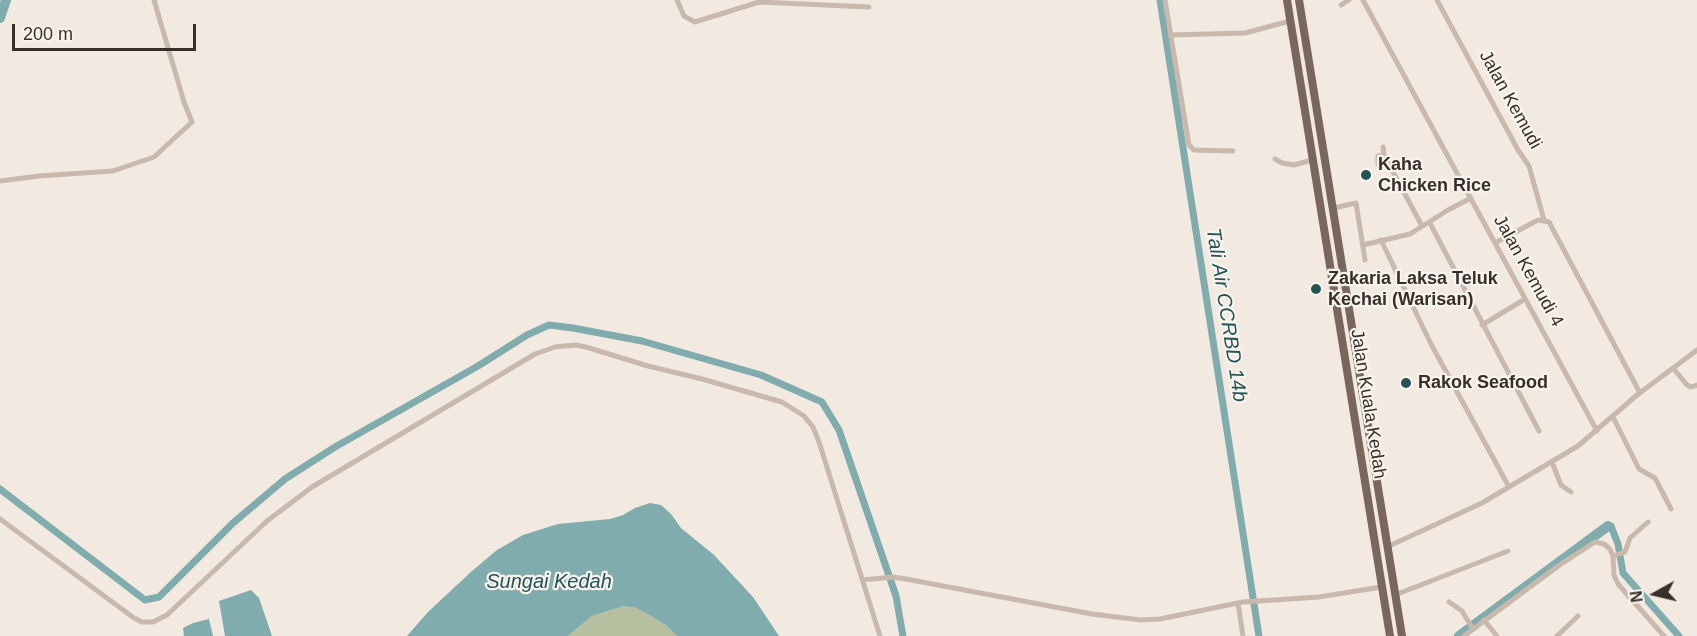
<!DOCTYPE html>
<style>
body{margin:0}
#map{position:relative;width:1697px;height:636px;overflow:hidden;background:#f2e9e0;font-family:Arial,sans-serif}
canvas{display:block}
.north{position:absolute;left:1625px;top:564px;width:60px;height:60px;-webkit-text-stroke:4px #f9f3ed;paint-order:stroke;rotate:262deg;font-size:16px;font-weight:700;line-height:24px;text-align:center;color:#382f2b}
.north::after{content:'';display:block;margin:auto;width:21px;height:27px;background:#382f2b;clip-path:polygon(50% 0,100% 100%,50% 72%,0 100%)}
.scale{position:absolute;left:12px;top:24px;width:184px;height:27px;box-sizing:border-box;border:3px solid #382f2b;border-top:0;padding-left:8px;font-size:18px;line-height:21px;white-space:nowrap;color:#382f2b;-webkit-text-stroke:4px #f9f3ed;paint-order:stroke}
</style>
<div id="map">
<canvas width="1697" height="636"></canvas>
<div class="north">N</div>
<div class="scale">200 m</div>
</div>
<script>
const g = document.querySelector('canvas').getContext('2d');
g.lineJoin = 'round';
function fill(path, color) { g.fillStyle = color; g.fill(path, 'evenodd'); }
const shape = rows => new Path2D(rows.map(r => 'M' + r).join(''));
function trace(path, color, width, dash) { g.strokeStyle = color; g.lineWidth = width; g.lineCap = dash ? 'butt' : 'round'; g.setLineDash(dash || []); g.stroke(path); }
function write(font, color, halo, rows, align = 'center') {
  g.font = font + ' Arial,sans-serif'; g.lineWidth = 4.5; g.setLineDash([]); g.textBaseline = 'middle'; g.strokeStyle = halo; g.fillStyle = color; for (const [text, x, y, turn = 0] of rows) {
    g.save(); g.translate(x, y); g.rotate((+turn || 0) * Math.PI / 180); g.textAlign = isNaN(turn) ? turn : align; if (halo) g.strokeText(text, 0, 0); g.fillText(text, 0, 0); g.restore();
  }
}
const green = shape([
 [624,606,636,608,651,616,667,626,677,636,568,636,592,616]
]);
const water = shape([
 [650,503,661,505,671,514,681,528,714,555,753,597,779,636,677,636,667,626,651,616,636,608,624,606,592,616,568,636,407,636,428,612,472,571,497,550,523,535,558,524,610,519,623,515,635,508],
 [251,590,259,598,272,636,225,636,219,601],
 [209,619,213,636,184,636,183,628,193,623]
]);
const canal = shape([
 [1160,0,1259,636],
 [0,489,145,600,159,597,233,523,285,479,335,447,478,366,527,335,549,325,573,328,642,341,761,375,822,402,839,430,896,596,903,636],
 [1608,526,1611,526,1618,544,1623,573,1679,636]
]);
const river = shape([
 [0,18,6,0],
 [1459,636,1608,526]
]);
const street = shape([
 [677,0,684,16,695,22,759,2,869,7],
 [1165,0,1189,145,1194,150,1233,151],
 [1363,0,1597,431],
 [1437,0,1518,150,1529,166,1544,220],
 [1341,5,1349,0],
 [1170,35,1245,33,1290,21],
 [1383,147,1384,155,1422,226],
 [1275,159,1282,163,1294,165,1312,160],
 [1378,164,1378,156,1384,155],
 [0,181,39,176,113,171,154,157,192,122,184,102,154,0],
 [1334,208,1356,203,1365,260],
 [1431,225,1539,431],
 [1381,240,1431,344,1509,487],
 [1495,243,1538,220,1549,222,1640,393],
 [1363,245,1410,234,1448,210,1471,198],
 [1482,325,1525,299],
 [1673,368,1687,385,1691,387,1697,385],
 [1613,417,1639,469,1655,478,1671,509],
 [1552,462,1561,485,1571,492],
 [0,519,134,618,142,622,153,622,167,615,267,521,312,487,535,354,555,347,575,345,586,347,648,366,702,379,782,402,804,416,813,427,820,445,880,636],
 [1387,547,1482,503,1578,446,1637,395,1697,350],
 [1613,556,1625,552,1630,538,1648,522],
 [862,580,893,577,906,579,1092,614,1141,620,1160,619,1243,602,1319,597,1381,587],
 [1395,595,1508,551],
 [1449,602,1462,611,1473,629],
 [1238,603,1243,636],
 [1484,620,1497,636],
 [1464,636,1558,566,1595,542,1604,544,1610,549,1613,556,1614,575,1618,584,1664,636],
 [1557,636,1578,616]
]);
const primary = shape([
 [1287,0,1390,636],
 [1299,0,1402,636]
]);
const markers = [
 [1366,175,6,"#235557"],
 [1316,289,6,"#235557"],
 [1406,383,6,"#235557"]
];
const streetNames = [
 ["Jalan Kemudi",1510,100,61],
 ["Jalan Kemudi 4",1528,271,61],
 ["Jalan Kuala Kedah",1368,404,81]
];
const poiNames = [
 ["Kaha",1378,165],
 ["Chicken Rice",1378,186],
 ["Zakaria Laksa Teluk",1328,279],
 ["Kechai (Warisan)",1328,300],
 ["Rakok Seafood",1418,383]
];
const waterNames = [
 ["Tali Air CCRBD 14b",1226,315,81],
 ["Sungai Kedah",549,582]
];
fill(green, '#b6c0a1');
fill(water, '#81acad');
trace(canal, '#81acad', 7);
trace(river, '#81acad', 10);
trace(street, '#c9b9ad', 5);
trace(primary, '#79665d', 8);
for (const [x, y, r, color] of markers) { const dot = new Path2D(); dot.arc(x, y, r, 0, 2 * Math.PI); g.fillStyle = color; g.fill(dot); trace(dot, '#f9f3ed', 2); }
write('18px', '#382f2b', '#f9f3ed', streetNames);
write('bold 18px', '#382f2b', '#f9f3ed', poiNames, 'left');
write('italic 20px', '#235557', '#f9f3ed', waterNames);
</script>
